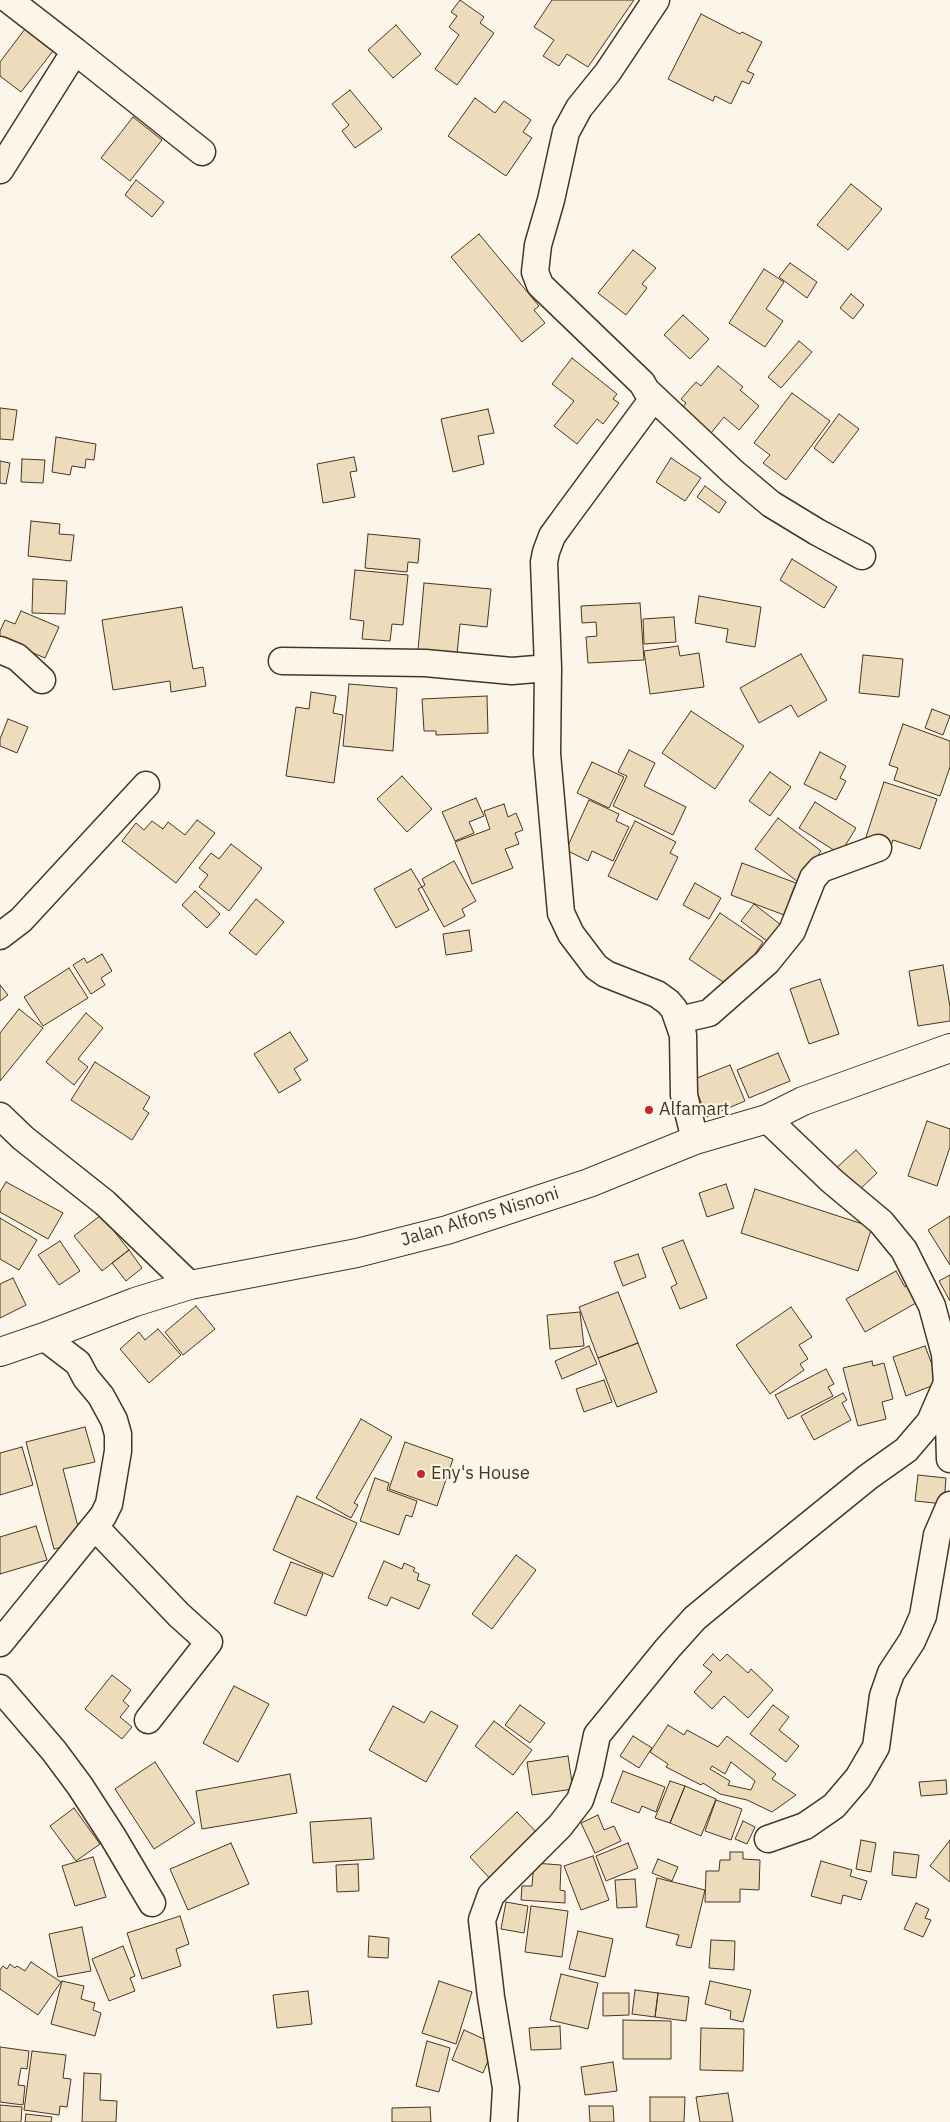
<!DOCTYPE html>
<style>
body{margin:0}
canvas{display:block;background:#fbf6e9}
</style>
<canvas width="950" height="2122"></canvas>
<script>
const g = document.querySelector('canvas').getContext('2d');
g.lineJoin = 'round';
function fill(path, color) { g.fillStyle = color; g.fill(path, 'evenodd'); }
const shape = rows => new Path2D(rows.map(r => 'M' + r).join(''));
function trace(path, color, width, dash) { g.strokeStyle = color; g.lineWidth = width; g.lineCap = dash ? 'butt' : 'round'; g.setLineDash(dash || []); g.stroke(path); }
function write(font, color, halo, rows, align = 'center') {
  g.font = font + ' "IBM Plex Sans",sans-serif'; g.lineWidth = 4; g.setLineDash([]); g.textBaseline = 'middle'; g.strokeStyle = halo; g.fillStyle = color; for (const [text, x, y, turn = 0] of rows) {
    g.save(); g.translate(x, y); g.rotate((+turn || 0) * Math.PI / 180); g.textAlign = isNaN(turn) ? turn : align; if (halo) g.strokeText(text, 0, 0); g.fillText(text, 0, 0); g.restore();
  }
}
const building = shape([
 [460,0,484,17,480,23,494,33,457,85,435,69,459,35,449,27,457,16,451,12,460,0],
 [552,0,634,0,588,67,567,54,559,66,543,56,554,40,534,27,552,0],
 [701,14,740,34,742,32,762,42,747,71,754,74,749,84,742,81,731,104,715,96,713,101,668,79,701,14],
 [396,25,421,54,393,78,368,50,396,25],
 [25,29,53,51,21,92,0,76,0,62,25,29],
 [350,90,382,129,355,148,342,131,349,125,332,104,350,90],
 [475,98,495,113,504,101,531,120,523,132,532,138,506,176,448,136,475,98],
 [133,117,162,140,130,181,101,158,133,117],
 [136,180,164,202,152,217,125,195,136,180],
 [851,184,882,209,848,250,817,225,851,184],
 [479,234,539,306,534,310,545,323,522,342,451,257,479,234],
 [633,250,656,268,642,284,647,288,626,315,598,293,633,250],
 [790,263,817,282,807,298,779,277,790,263],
 [764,269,784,282,766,309,783,321,765,347,729,323,764,269],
 [851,294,864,305,853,319,840,308,851,294],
 [683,315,709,339,690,359,664,335,683,315],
 [799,341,812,352,781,388,768,377,799,341],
 [572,358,617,394,613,399,619,403,603,424,597,419,577,444,554,426,574,401,552,384,572,358],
 [718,366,743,387,740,390,759,406,739,430,724,417,707,438,678,413,686,403,681,399,696,382,701,386,718,366],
 [792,393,830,421,786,480,763,463,770,455,754,443,792,393],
 [0,408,17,410,13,440,0,439,0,408],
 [488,409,494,433,478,436,484,464,453,472,441,419,488,409],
 [839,414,859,429,833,463,814,448,839,414],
 [56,437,96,444,94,460,86,459,85,468,72,466,70,475,52,472,56,437],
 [354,457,357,471,350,472,355,497,323,503,317,464,354,457],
 [671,458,701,478,685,501,656,482,671,458],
 [22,459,45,460,43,483,21,482,22,459],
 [0,461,10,463,6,484,0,483,0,461],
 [705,486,726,502,719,513,697,497,705,486],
 [31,521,60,524,59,534,74,535,71,561,28,556,31,521],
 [368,534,420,539,418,563,408,562,407,572,365,568,368,534],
 [792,559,837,587,824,608,780,580,792,559],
 [355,570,408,575,403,625,392,624,390,641,362,639,364,621,350,619,355,570],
 [33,579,67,581,65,614,32,613,33,579],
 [424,583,491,589,487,627,460,624,457,654,418,650,424,583],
 [699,596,761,607,755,647,726,642,728,629,695,623,699,596],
 [640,603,644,660,588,663,586,637,597,636,596,622,582,623,581,606,640,603],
 [182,607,193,669,203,667,206,686,171,692,170,681,113,690,102,620,182,607],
 [21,611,59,627,45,658,0,639,0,631,5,620,15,624,21,611],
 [674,617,676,642,644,644,643,619,674,617],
 [678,646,680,656,699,653,704,687,650,694,644,651,678,646],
 [801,654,827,700,798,717,791,705,759,723,740,688,801,654],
 [863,655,903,659,899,697,859,693,863,655],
 [349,684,397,688,393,751,343,746,349,684],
 [311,692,336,696,333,713,343,715,334,783,286,776,296,707,309,709,311,692],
 [487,696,488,733,436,735,436,731,424,731,422,699,487,696],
 [932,709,950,716,943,735,925,728,932,709],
 [691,711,744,746,715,789,662,753,691,711],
 [8,719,28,727,17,753,0,746,0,739,8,719],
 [903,724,950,741,950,767,940,796,894,780,898,768,889,765,903,724],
 [629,750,655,763,644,786,686,807,673,835,613,806,627,776,618,772,629,750],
 [820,752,846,766,840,778,846,781,836,800,804,784,820,752],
 [592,762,624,777,609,808,577,793,592,762],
 [770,772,791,787,770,816,749,801,770,772],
 [402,776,432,809,407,832,377,799,402,776],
 [884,782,937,799,920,849,893,840,890,849,865,840,884,782],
 [476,798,484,816,469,822,474,833,455,841,442,812,476,798],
 [589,800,619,814,616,821,629,827,613,861,592,851,588,861,566,850,589,800],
 [815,802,856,828,840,854,799,828,815,802],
 [504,804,508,817,516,813,523,830,515,833,519,844,505,849,513,868,472,884,455,842,490,829,484,811,504,804],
 [778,818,821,851,798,882,755,849,778,818],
 [197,820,215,833,176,883,122,841,136,823,144,830,152,821,163,829,168,822,185,835,197,820],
 [635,821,676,842,670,853,678,857,657,900,608,876,635,821],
 [231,844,262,868,229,911,199,887,208,875,199,868,211,853,219,859,231,844],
 [454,861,476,901,462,909,465,916,444,927,422,887,425,885,422,879,454,861],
 [742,863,796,883,790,898,798,901,792,918,731,895,742,863],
 [411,869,422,887,418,889,429,910,396,928,374,889,411,869],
 [695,883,721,898,709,919,683,905,695,883],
 [195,891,220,914,207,928,182,905,195,891],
 [256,899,284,922,256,955,229,933,256,899],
 [754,904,785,928,772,945,741,921,754,904],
 [720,913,763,942,732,988,689,959,720,913],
 [469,930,472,951,446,955,443,934,469,930],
 [102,954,112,971,101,978,105,985,91,994,73,965,84,958,87,963,102,954],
 [943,965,950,1007,950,1021,918,1026,909,971,943,965],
 [69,968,88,998,43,1026,24,997,69,968],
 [820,979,839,1034,809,1044,790,989,820,979],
 [0,985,8,995,0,1001,0,985],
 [19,1009,43,1028,0,1081,0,1033,19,1009],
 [86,1013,103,1028,78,1059,88,1067,74,1085,46,1062,86,1013],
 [290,1032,308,1060,294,1069,301,1080,279,1093,254,1054,290,1032],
 [778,1053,790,1081,749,1098,737,1070,778,1053],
 [95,1062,150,1097,143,1109,149,1113,132,1140,71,1100,95,1062],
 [730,1065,745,1101,707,1117,692,1080,730,1065],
 [927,1121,950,1129,950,1147,937,1186,908,1176,927,1121],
 [856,1150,877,1173,856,1193,834,1170,856,1150],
 [6,1182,63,1213,48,1239,0,1212,0,1192,6,1182],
 [726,1184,734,1208,707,1217,699,1193,726,1184],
 [755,1189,872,1227,858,1271,741,1233,755,1189],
 [101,1215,129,1250,102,1271,74,1236,101,1215],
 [950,1216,950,1265,928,1230,950,1216],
 [0,1218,37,1240,19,1270,0,1259,0,1218],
 [683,1240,707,1298,680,1309,671,1287,677,1284,662,1248,683,1240],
 [60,1241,80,1271,59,1285,38,1255,60,1241],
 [129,1250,142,1268,126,1281,112,1263,129,1250],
 [638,1254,646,1277,623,1286,614,1262,638,1254],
 [896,1271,905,1287,914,1282,923,1299,865,1332,846,1299,896,1271],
 [950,1275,950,1301,939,1281,950,1275],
 [13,1278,26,1305,0,1318,0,1284,13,1278],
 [618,1292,638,1343,598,1358,579,1307,618,1292],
 [196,1306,215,1329,183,1355,165,1332,196,1306],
 [791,1307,812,1337,799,1345,808,1359,800,1364,804,1370,770,1394,736,1345,791,1307],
 [580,1312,584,1346,550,1349,547,1315,580,1312],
 [158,1329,181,1355,149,1383,120,1349,139,1332,145,1340,158,1329],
 [638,1343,657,1392,617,1407,598,1358,638,1343],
 [589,1346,597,1364,562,1379,555,1361,589,1346],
 [925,1346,939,1383,906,1396,893,1357,925,1346],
 [872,1361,873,1366,884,1363,893,1399,882,1402,886,1419,858,1426,843,1368,872,1361],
 [826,1369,834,1384,828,1387,833,1396,788,1419,775,1395,826,1369],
 [604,1380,612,1402,584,1412,576,1389,604,1380],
 [843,1393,847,1400,842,1403,851,1420,814,1440,801,1416,843,1393],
 [361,1419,392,1437,354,1503,358,1505,351,1518,316,1498,361,1419],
 [85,1427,95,1462,63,1469,82,1542,54,1549,26,1442,85,1427],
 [405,1442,453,1459,437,1506,389,1489,405,1442],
 [22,1447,33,1485,0,1495,0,1453,22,1447],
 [918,1475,946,1478,944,1504,915,1501,918,1475],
 [375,1478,389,1483,387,1490,417,1501,412,1517,406,1515,399,1535,360,1521,375,1478],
 [297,1496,357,1523,333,1577,273,1550,297,1496],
 [36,1526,47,1560,0,1574,0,1537,36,1526],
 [516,1555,536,1570,492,1629,472,1614,516,1555],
 [384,1561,402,1569,404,1563,415,1568,413,1571,419,1574,417,1580,430,1585,419,1609,391,1597,387,1606,368,1598,384,1561],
 [291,1562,323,1574,306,1616,274,1603,291,1562],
 [713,1654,720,1661,727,1654,748,1673,751,1669,773,1690,748,1718,724,1696,712,1709,694,1692,712,1672,703,1665,713,1654],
 [112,1675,131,1690,123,1701,129,1706,120,1717,132,1727,122,1739,85,1709,112,1675],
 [234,1686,269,1704,238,1762,203,1743,234,1686],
 [520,1705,545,1723,530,1743,505,1725,520,1705],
 [773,1705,789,1717,779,1730,799,1746,786,1762,750,1734,773,1705],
 [393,1706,424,1723,431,1711,458,1726,426,1782,369,1750,393,1706],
 [494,1721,532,1750,513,1775,475,1746,494,1721],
 [668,1725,684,1735,687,1730,718,1747,727,1736,776,1774,772,1779,796,1795,772,1812,747,1800,720,1794,703,1783,701,1785,666,1767,668,1764,650,1752,668,1725],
 [731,1762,755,1781,751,1790,728,1785,730,1781,710,1769,712,1766,725,1774,731,1762],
 [633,1736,652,1748,639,1768,620,1756,633,1736],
 [568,1756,573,1789,532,1795,527,1762,568,1756],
 [155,1762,195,1823,154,1849,115,1789,155,1762],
 [623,1771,665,1787,656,1812,642,1806,639,1813,611,1802,623,1771],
 [290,1774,297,1813,202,1829,196,1791,290,1774],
 [946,1780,947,1794,921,1796,919,1782,946,1780],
 [670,1781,685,1786,670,1823,655,1818,670,1781],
 [685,1786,716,1799,701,1836,670,1823,685,1786],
 [716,1800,742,1809,731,1840,705,1831,716,1800],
 [74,1808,100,1844,76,1861,50,1826,74,1808],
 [517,1812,541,1837,493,1882,470,1857,517,1812],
 [598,1815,604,1830,614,1826,621,1841,595,1853,581,1823,598,1815],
 [371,1818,374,1859,313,1863,310,1822,371,1818],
 [743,1821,755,1827,747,1844,735,1839,743,1821],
 [861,1840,876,1843,871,1872,856,1869,861,1840],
 [950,1840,950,1882,930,1866,950,1840],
 [231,1843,249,1884,188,1910,170,1869,231,1843],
 [628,1843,638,1868,606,1881,596,1856,628,1843],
 [730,1852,743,1852,743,1859,760,1860,759,1890,740,1889,740,1902,705,1902,706,1871,719,1871,720,1860,730,1860,730,1852],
 [894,1852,919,1855,916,1878,892,1875,894,1852],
 [593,1856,609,1900,581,1910,564,1866,593,1856],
 [93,1857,106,1897,75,1906,62,1866,93,1857],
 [658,1859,678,1867,672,1881,652,1873,658,1859],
 [821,1861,852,1870,850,1876,867,1881,861,1900,843,1895,841,1904,811,1896,821,1861],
 [534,1863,561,1865,560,1890,565,1891,565,1903,521,1900,522,1886,532,1886,534,1863],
 [358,1864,359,1891,337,1892,336,1865,358,1864],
 [657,1878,705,1890,691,1948,676,1945,679,1935,646,1927,657,1878],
 [635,1879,637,1907,617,1908,615,1880,635,1879],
 [506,1902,528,1906,524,1933,501,1929,506,1902],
 [916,1903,929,1909,925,1918,931,1920,923,1937,904,1929,916,1903],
 [531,1906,568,1911,562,1957,525,1952,531,1906],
 [180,1916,189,1944,176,1949,181,1966,142,1979,127,1933,180,1916],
 [82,1927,91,1971,58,1977,49,1934,82,1927],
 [578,1931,613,1939,605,1977,569,1969,578,1931],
 [369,1936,389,1938,388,1958,368,1957,369,1936],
 [711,1940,735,1941,734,1970,709,1968,711,1940],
 [123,1946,135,1976,130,1978,135,1991,109,2001,92,1959,123,1946],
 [31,1962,61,1982,38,2015,0,1989,0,1970,3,1966,7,1969,10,1964,15,1968,17,1966,25,1971,31,1962],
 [561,1974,598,1983,588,2029,550,2020,561,1974],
 [62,1981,84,1986,81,1999,95,2003,93,2010,101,2013,95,2036,51,2024,62,1981],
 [439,1981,472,1992,456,2044,422,2033,439,1981],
 [710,1981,751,1990,743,2022,730,2019,731,2011,705,2004,710,1981],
 [635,1990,658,1993,655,2017,632,2014,635,1990],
 [308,1991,312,2024,277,2028,273,1995,308,1991],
 [603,1993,629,1993,629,2015,603,2016,603,1993],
 [658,1993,689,1997,686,2021,655,2017,658,1993],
 [623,2020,671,2021,671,2059,623,2059,623,2020],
 [560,2026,561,2049,531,2050,529,2028,560,2026],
 [701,2028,744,2029,743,2071,700,2070,701,2028],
 [464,2030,495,2044,483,2073,452,2060,464,2030],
 [427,2041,450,2048,439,2092,416,2086,427,2041],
 [0,2047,29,2051,27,2069,21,2068,18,2085,25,2086,23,2105,0,2102,0,2047],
 [32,2051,66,2055,63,2078,71,2079,67,2107,60,2106,59,2115,24,2110,32,2051],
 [613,2062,617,2091,585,2095,581,2067,613,2062],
 [84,2073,101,2074,100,2100,117,2101,116,2122,82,2122,84,2073],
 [728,2093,733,2122,700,2122,696,2097,728,2093],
 [650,2097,685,2097,684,2122,650,2122,650,2097],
 [0,2105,22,2107,21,2122,0,2122,0,2105],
 [589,2106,613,2106,614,2122,590,2122,589,2106],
 [430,2107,431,2122,392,2122,392,2108,430,2107],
 [26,2114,52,2117,51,2122,25,2122,26,2114]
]);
const minor = shape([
 [656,0,608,72,579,108,566,132,551,200,538,245,535,272,540,285,642,383,652,400,565,518,552,536,546,552,544,562,548,668,547,754,561,913,571,934,596,967,606,974,657,994,668,1002,674,1009,683,1035,684,1095,695,1140],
 [75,51,202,152],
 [0,170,75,51,9,0],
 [649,393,733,472,771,504,817,532,862,556],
 [0,650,17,657,42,680],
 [282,661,425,663,512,671,548,668],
 [0,936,21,920,146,785],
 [679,1020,709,1013,767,962,792,931,813,878,821,869,878,848],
 [0,1116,23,1138,105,1203,190,1285],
 [948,1390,950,1459],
 [95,1527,179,1615,209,1642,148,1720],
 [0,1643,103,1516,109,1504,118,1451,118,1434,114,1420,101,1396,86,1378,78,1363,44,1337],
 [0,1688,54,1751,80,1786,113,1837,152,1903],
 [768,1839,805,1826,834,1806,858,1778,876,1747,883,1696,891,1673,912,1641,923,1616,937,1535,950,1505],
 [504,2122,506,2088,491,1997,482,1920,491,1895,560,1826,580,1800,589,1773,597,1735,667,1649,695,1618,741,1580,868,1477,906,1450,930,1422,947,1383,945,1354,932,1306,904,1250,881,1222,832,1181,767,1119]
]);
const major = shape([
 [0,1352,44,1337,135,1302,190,1285,357,1253,447,1230,589,1183,695,1140,767,1119,803,1101,950,1048]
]);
const markers = [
 [649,1110,5,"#c62828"],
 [421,1474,5,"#c62828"]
];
const poiNames = [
 ["Alfamart",659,1110],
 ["Eny's House",431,1474]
];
const streetNames = [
 ["Jalan Alfons Nisnoni",480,1217,-17]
];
fill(building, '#ecdcbc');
trace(building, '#4a3520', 1);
trace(minor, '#4a3520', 29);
trace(major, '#4a3520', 30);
trace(minor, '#fbf6e9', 26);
trace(major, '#fbf6e9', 28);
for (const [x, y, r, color] of markers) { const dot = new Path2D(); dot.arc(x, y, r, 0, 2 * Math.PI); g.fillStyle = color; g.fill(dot); trace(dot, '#fbf6e9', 2); }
write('18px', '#4a3520', '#fbf6e9', poiNames, 'left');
write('18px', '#4a3520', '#fbf6e9', streetNames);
</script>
